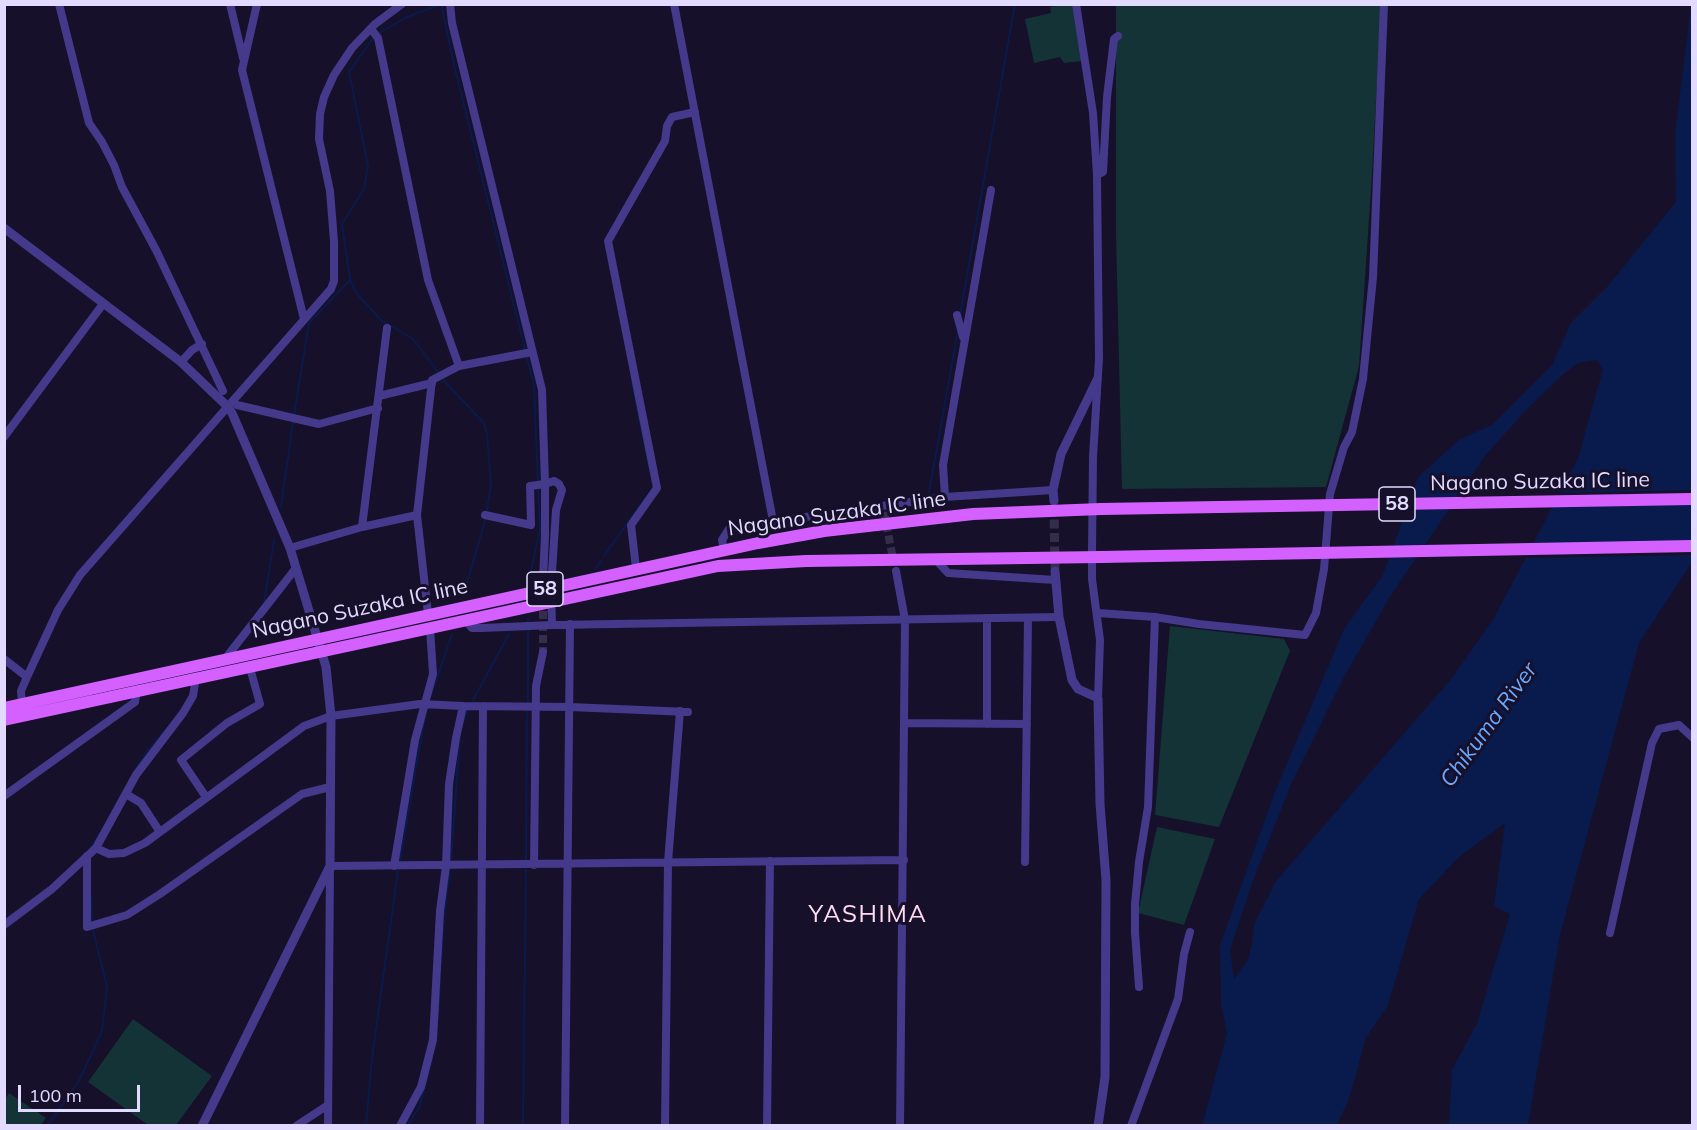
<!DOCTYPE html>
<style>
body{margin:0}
#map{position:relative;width:1697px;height:1130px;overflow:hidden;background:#17102b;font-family:Mulish,sans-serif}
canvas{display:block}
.frame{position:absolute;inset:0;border:6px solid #e2daff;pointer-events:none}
.scale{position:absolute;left:18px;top:1085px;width:122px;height:27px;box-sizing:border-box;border:3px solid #e2daff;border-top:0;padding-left:8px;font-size:18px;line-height:21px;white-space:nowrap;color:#e2daff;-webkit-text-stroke:4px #17102b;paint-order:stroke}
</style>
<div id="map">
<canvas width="1697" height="1130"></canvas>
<div class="frame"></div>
<div class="scale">100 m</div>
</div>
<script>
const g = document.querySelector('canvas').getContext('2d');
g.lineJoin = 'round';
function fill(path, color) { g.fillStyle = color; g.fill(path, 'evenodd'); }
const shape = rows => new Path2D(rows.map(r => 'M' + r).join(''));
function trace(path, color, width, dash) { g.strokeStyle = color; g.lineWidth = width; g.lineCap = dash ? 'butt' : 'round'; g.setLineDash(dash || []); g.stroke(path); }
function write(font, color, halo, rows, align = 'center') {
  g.font = font + ' Mulish,sans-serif'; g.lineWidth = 6; g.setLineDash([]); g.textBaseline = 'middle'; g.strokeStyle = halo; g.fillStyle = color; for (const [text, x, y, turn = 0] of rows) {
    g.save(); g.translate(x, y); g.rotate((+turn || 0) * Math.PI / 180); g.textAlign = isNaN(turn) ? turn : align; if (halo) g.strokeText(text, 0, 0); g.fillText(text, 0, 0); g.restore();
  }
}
const green = shape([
 [1064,5,1073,5,1082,61,1064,63,1060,57,1034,63,1025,19,1051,13,1050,7],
 [1116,5,1381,5,1372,175,1359,366,1326,487,1122,489,1116,233],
 [1170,626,1284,639,1290,651,1219,827,1155,815],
 [1157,827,1215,839,1184,925,1138,913],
 [133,1019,212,1076,176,1125,148,1125,88,1082],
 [9,1093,46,1118,41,1125,5,1125,5,1099]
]);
const water = shape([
 [1691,5,1692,562,1639,643,1560,935,1528,1125,1449,1125,1452,1070,1477,1023,1510,914,1494,906,1505,823,1459,857,1419,899,1388,1005,1366,1038,1349,1099,1337,1125,1202,1126,1227,1033,1221,1004,1220,945,1274,794,1344,629,1383,575,1418,477,1459,440,1493,424,1552,365,1571,323,1607,287,1676,202,1675,134],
 [1597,360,1603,369,1578,458,1494,618,1452,678,1276,881,1254,924,1252,944,1248,959,1234,979,1230,950,1251,886,1291,784,1345,675,1391,595,1485,456,1524,412,1561,376,1578,363]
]);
const pier = shape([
 [1692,490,1692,504,1549,507,1556,493],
 [1692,542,1692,555,1522,558,1529,545]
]);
const stream = shape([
 [444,4,442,8,454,65,534,385,538,483],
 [379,33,407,17,442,4],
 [350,280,357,294,381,320,413,339,438,372],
 [960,315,1015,4],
 [443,380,484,423,487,435,491,483,486,517,464,594],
 [632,382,643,438],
 [294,415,309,323,350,280,342,224,364,189,368,166,349,72,374,37],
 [644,442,650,471],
 [929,492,958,330],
 [281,507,293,422],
 [604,556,649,493],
 [595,569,602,560],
 [529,581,540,529,538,488],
 [256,613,264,603,274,540],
 [228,648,238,637],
 [431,695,452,634],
 [473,700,509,634],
 [528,703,528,619],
 [463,724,468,709],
 [135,770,146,753,168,727],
 [90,849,105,825],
 [526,859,527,709],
 [400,860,425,715],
 [451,861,460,735],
 [91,896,92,923],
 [438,1018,444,915,450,869],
 [47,1126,79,1081,102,1031,107,987,93,930],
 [366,1126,372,1058,398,871],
 [407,1126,420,1106,432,1059],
 [523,1126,526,870]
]);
const minorTunnel = shape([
 [884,512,894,564],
 [543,587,543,652]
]);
const tertiaryTunnel = shape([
 [1054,506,1055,571]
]);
const minor = shape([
 [59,4,89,123,102,142,114,165,122,187,156,250,223,391],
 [230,4,243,58],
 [257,4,242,70,304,319],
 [450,4,452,23,542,390,545,484,554,481,559,484,562,490,556,510,551,588,552,625,1059,617],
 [674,4,773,521],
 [1076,4,1093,113,1097,175,1099,358,1093,457,1092,550,1092,579,1100,640,1098,698],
 [371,29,378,38,428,280,459,366],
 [1097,175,1103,172,1107,97,1114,39,1118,36],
 [957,315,963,337],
 [181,362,192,350,202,344],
 [379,396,432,383],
 [237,405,319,424,378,408],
 [4,437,103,304],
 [945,497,943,465,991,190],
 [485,515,531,525,530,486,545,484,545,535,543,579],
 [362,527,387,328],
 [290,548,362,527,417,515],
 [724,550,722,540,729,529,743,526,945,497,1053,490],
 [936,560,948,573,1055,580],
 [636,568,631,525,657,488,608,241,665,141,667,126,672,117,695,112],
 [896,571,905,620,900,1126],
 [1098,613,1155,617,1199,624,1305,635,1316,613,1324,569,1330,494,1344,447,1352,432,1363,379,1373,277,1384,4],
 [428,614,417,515,432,380,459,366,532,352],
 [465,620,472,628,482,628,552,625],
 [4,659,27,677],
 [225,659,296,568],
 [22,704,21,691,27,677,58,610,80,575,331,289,334,281,334,241,330,191,319,139,320,114,324,97,334,75,352,48,375,24,402,4],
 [905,723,1027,724],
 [987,724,987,618],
 [126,794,141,803,160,832],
 [4,796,135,702,137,690],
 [206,797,181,760,227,723,260,704,250,668],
 [96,848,109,854,124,853,145,843,304,726,331,716,420,704,463,706,570,707,688,712],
 [87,856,87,927,127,915,160,894,302,794,330,787],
 [1025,862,1028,618],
 [534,865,536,686,543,652],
 [394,866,415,740,433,674,430,628],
 [4,925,52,889,96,848,136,775,183,713,193,696,196,677],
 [1610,933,1652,743,1659,729,1679,725,1692,737],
 [1139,987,1135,932,1135,904,1139,862,1148,807,1155,617],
 [296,1126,328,1105],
 [328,1126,330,866,904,860],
 [400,1126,421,1087,433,1040,440,911,446,866,449,784,456,738,463,706],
 [480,1126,483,706],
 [565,1126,570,624],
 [665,1126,668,862,680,711],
 [767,1126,770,861],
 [1131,1126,1178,999,1184,954,1190,932]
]);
const tertiary = shape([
 [4,228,181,362,227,406,232,413,290,548,326,667,331,716,330,866,202,1126],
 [1054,501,1053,490,1061,454,1097,380],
 [1055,571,1059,617,1072,680,1078,689,1098,698,1100,804,1106,880,1105,1077,1098,1126]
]);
const primary = shape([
 [4,708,758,543,824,531,973,514,1101,509],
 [4,720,718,566,806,561,1101,557]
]);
const primaryBridge = shape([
 [1101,509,1692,499],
 [1101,557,1692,546]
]);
const shields = [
 [1397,504,36],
 [545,589,36]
];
const shieldNames = [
 ["58",1397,504],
 ["58",545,589]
];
const streetNames = [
 ["Nagano Suzaka IC line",1540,482,-1],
 ["Nagano Suzaka IC line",837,514,-8],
 ["Nagano Suzaka IC line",360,609,-12]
];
const waterNames = [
 ["Chikuma River",1489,725,-54]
];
const quarterNames = [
 ["YASHIMA",868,915]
];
fill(green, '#133336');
fill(water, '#091a4c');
fill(pier, '#17102b');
trace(stream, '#091a4c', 2);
trace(minorTunnel, '#352e4b', 8, [8, 4]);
trace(tertiaryTunnel, '#352e4b', 9, [9, 4.5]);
trace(minor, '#45398c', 8);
trace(tertiary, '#45398c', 9);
trace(primary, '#d461ff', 12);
trace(primaryBridge, '#d461ff', 12);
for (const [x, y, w] of shields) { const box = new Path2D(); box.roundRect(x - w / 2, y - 17, w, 34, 4.5); g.fillStyle = '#17102b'; g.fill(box); trace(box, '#e2daff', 1.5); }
write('bold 20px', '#e2daff', null, shieldNames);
write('21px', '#e2daff', '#17102b', streetNames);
write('italic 22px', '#68aaff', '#17102b', waterNames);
g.letterSpacing = '1.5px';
write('24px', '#ffdcef', '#17102b', quarterNames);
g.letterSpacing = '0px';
</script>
